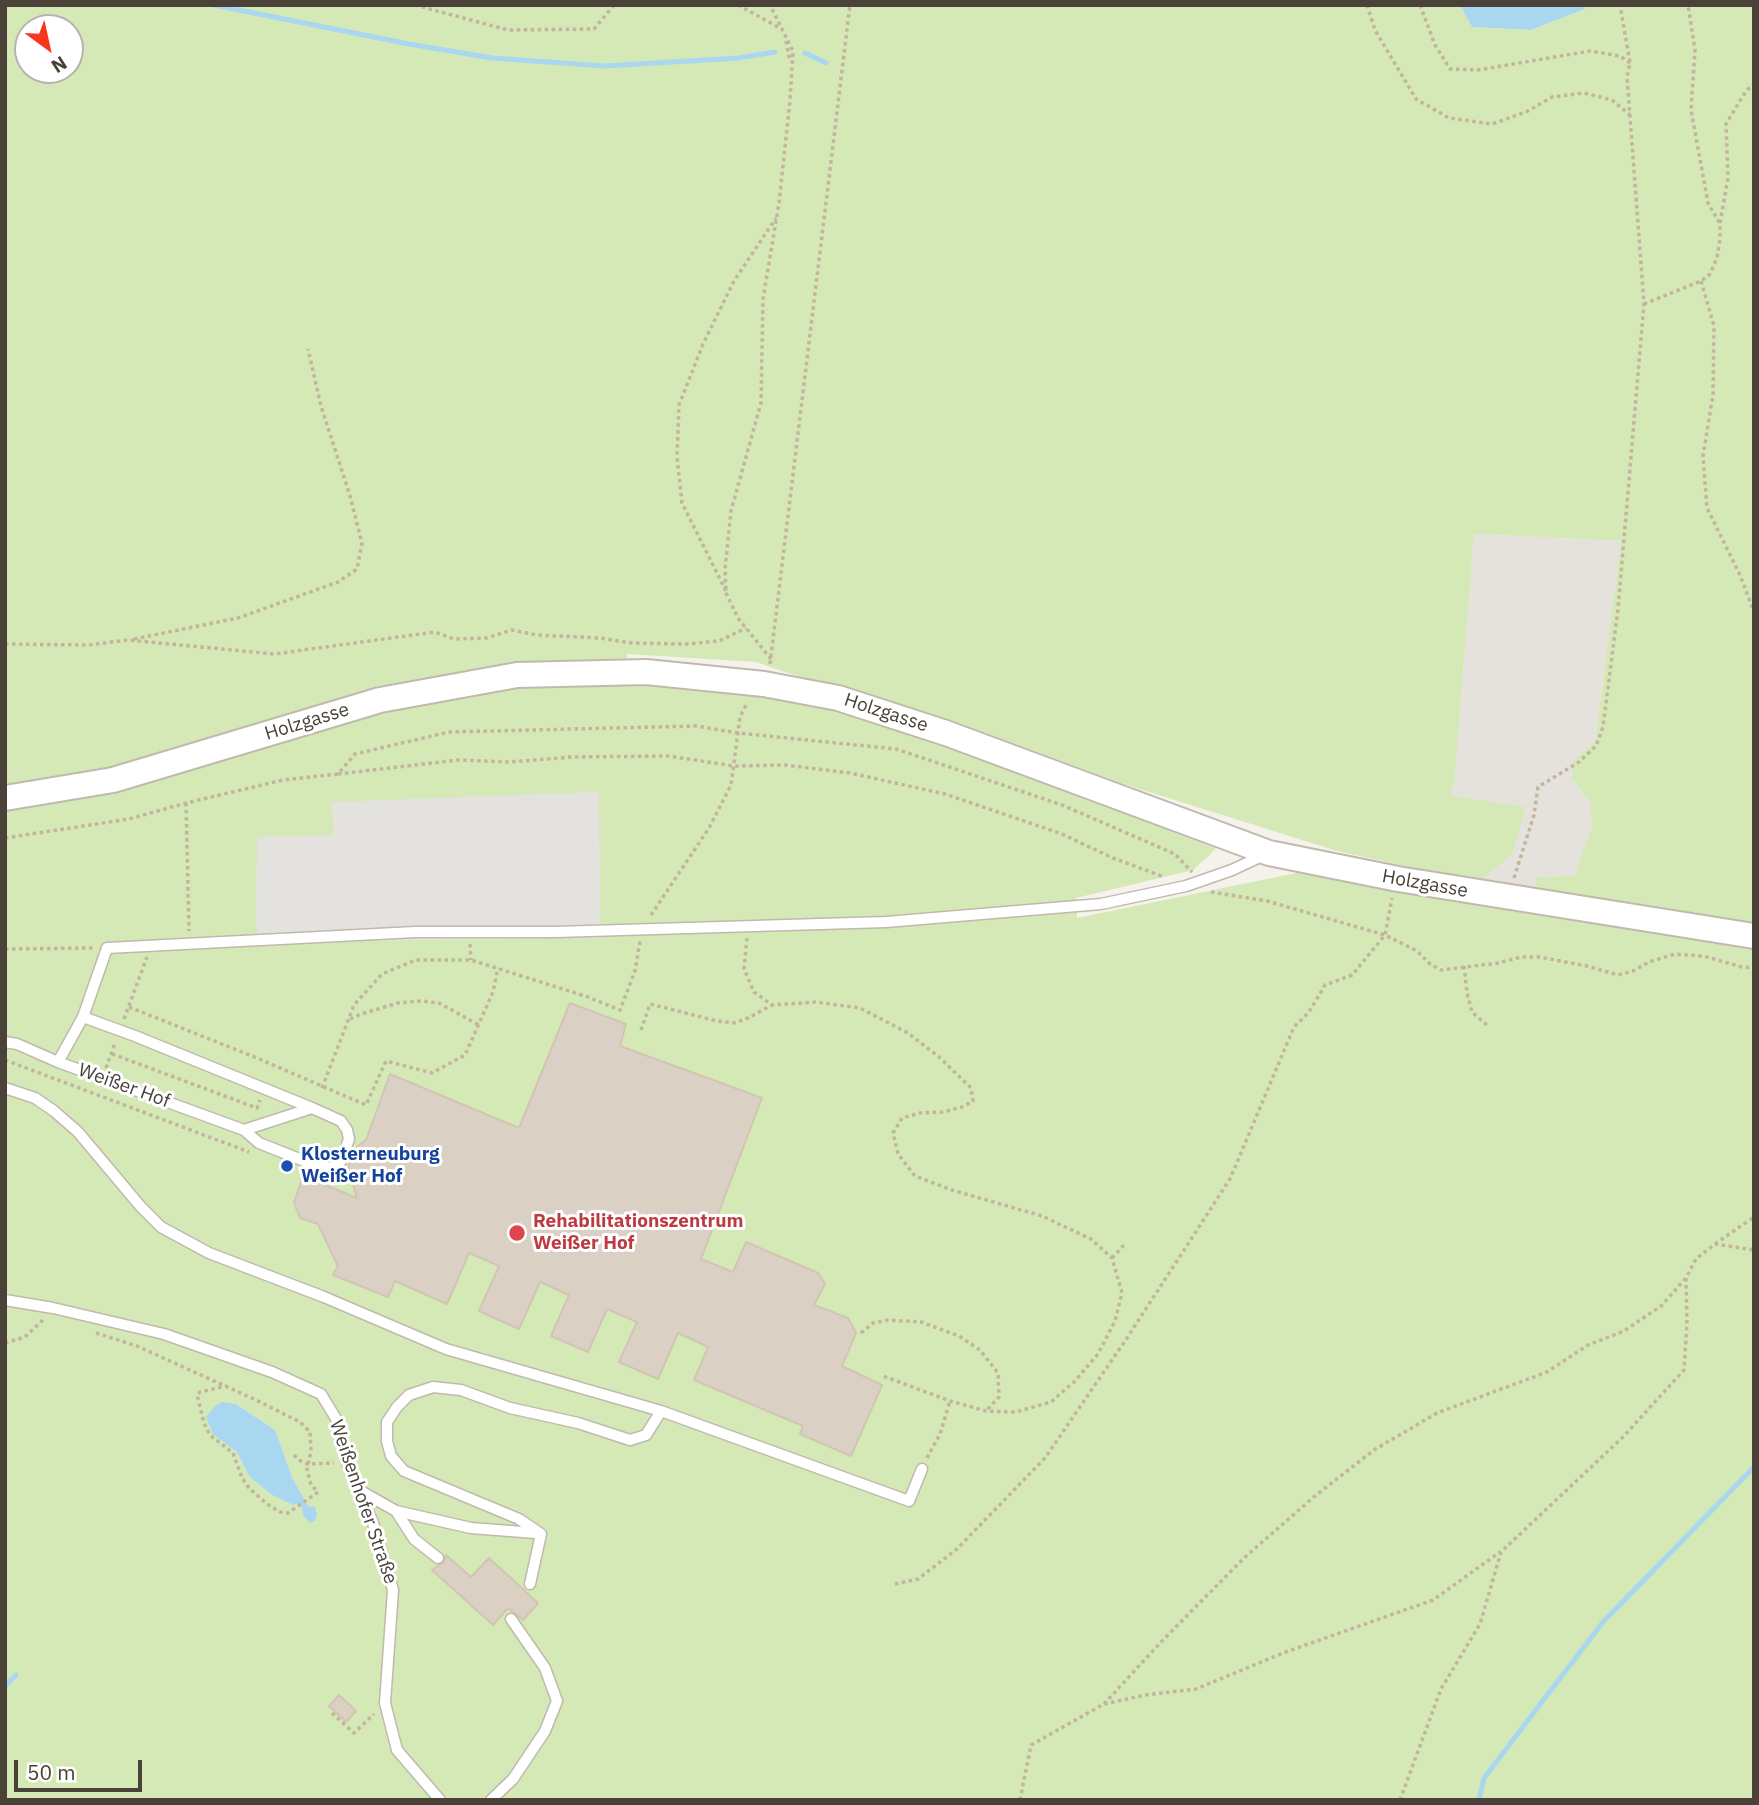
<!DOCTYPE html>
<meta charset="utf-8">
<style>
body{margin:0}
#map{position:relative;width:1759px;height:1805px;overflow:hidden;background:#f5f2eb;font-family:"IBM Plex Sans",sans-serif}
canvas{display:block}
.frame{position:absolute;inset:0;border:7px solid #4a4239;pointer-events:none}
.north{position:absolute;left:14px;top:14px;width:70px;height:70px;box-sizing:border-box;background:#fff;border:2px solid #b7b3b0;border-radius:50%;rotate:147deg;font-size:19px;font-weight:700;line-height:28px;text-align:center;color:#4a4239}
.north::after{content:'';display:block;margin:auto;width:24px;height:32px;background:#f83620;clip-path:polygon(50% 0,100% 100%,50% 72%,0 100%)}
.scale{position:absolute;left:14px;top:1760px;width:128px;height:32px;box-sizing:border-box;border:4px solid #4a4239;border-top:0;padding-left:9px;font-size:21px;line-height:24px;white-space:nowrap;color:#4a4239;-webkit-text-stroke:5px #fff;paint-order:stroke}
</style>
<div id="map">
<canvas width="1759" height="1805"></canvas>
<div class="frame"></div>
<div class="north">N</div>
<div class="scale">50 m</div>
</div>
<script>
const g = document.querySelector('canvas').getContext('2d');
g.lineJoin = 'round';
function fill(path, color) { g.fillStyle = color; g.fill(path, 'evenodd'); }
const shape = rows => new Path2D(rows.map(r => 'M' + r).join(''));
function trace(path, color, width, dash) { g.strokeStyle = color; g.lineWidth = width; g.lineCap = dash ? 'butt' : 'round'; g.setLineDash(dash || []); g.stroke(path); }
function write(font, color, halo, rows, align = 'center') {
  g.font = font + ' "IBM Plex Sans",sans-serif'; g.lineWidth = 6; g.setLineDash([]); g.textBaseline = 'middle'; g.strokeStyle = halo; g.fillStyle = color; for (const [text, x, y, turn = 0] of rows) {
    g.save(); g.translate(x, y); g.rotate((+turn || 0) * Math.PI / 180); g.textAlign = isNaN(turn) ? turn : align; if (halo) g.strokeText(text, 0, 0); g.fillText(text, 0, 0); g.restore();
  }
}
const industrial = shape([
 [1474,534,1621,541,1595,742,1573,760,1572,779,1590,802,1592,827,1574,876,1535,877,1536,889,1478,882,1450,796,1455,774]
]);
const green = shape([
 [5,5,1460,5,1472,27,1531,30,1585,9,1586,5,1754,5,1754,1800,5,1800],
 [28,28,70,28,70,70,28,70],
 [1474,534,1621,541,1595,742,1573,760,1572,779,1590,802,1592,827,1574,876,1535,877,1536,889,1582,903,1306,871,1077,918,1076,898,1193,870,1216,849,970,751,905,729,741,687,630,681,627,654,756,662,788,673,951,720,1124,784,1337,851,1478,882,1512,854,1526,807,1451,796,1455,774],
 [236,1404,275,1430,292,1477,308,1506,302,1508,297,1504,293,1505,272,1495,250,1477,236,1451]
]);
const parking = shape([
 [599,792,600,938,260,942,256,924,257,837,334,835,331,802]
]);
const water = shape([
 [1460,5,1586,5,1585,9,1531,30,1472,27],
 [222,1402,236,1404,275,1430,292,1477,308,1506,315,1507,317,1515,315,1521,310,1523,303,1515,302,1508,297,1504,293,1505,272,1495,250,1477,236,1451,213,1434,206,1417,214,1407]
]);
const stream = shape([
 [214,5,409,44,492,58,605,66,738,58,775,52],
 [805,53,826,63],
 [5,1686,16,1675],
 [1479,1800,1484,1778,1603,1622,1754,1467]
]);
const building = shape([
 [570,1003,626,1024,620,1046,762,1098,701,1259,733,1272,746,1242,818,1273,825,1284,814,1305,848,1318,856,1333,842,1366,882,1385,851,1456,800,1434,803,1426,694,1380,708,1347,678,1333,658,1379,619,1362,637,1322,607,1309,588,1352,551,1336,569,1295,540,1282,519,1329,479,1311,499,1266,469,1253,447,1304,395,1281,388,1297,333,1275,338,1266,318,1224,300,1218,294,1203,303,1176,357,1198,348,1167,358,1146,366,1140,390,1074,519,1128,570,1003],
 [446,1555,471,1577,489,1558,538,1603,523,1620,508,1608,493,1625,432,1570,443,1563,446,1555],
 [339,1695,356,1711,346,1722,329,1706,339,1695]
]);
const path = shape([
 [415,5,508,30,594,29,614,5],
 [738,5,780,28],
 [1367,5,1375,30,1416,99,1449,118,1492,124,1526,112,1552,97,1584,93,1612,100,1630,115],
 [1420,5,1435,45,1450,69,1478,70,1590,51,1620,56,1630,63],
 [786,41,790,61],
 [1720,223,1728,178,1726,124,1746,91,1754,84],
 [1701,281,1714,326,1713,395,1703,456,1707,508,1740,575,1754,612],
 [1644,304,1701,281,1710,274,1717,258,1720,239,1720,224,1708,203,1691,110,1695,50,1688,5],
 [726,591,682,503,677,457,679,405,703,344,734,281,776,218],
 [134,639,238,618,338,582,357,569,362,543,350,496,321,406,308,349],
 [5,644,88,645,128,640,274,654,435,632,454,639,487,638,512,630,537,635,600,638,631,643,687,644,719,641,746,628],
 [771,659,738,618,726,593,725,569,731,511,761,403,763,299,779,203,790,100,793,51,772,9,772,5],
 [770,664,850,5],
 [338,774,458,760,510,762,572,757,669,756,734,766,785,765,850,773,945,794,1062,834,1113,858,1164,877],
 [186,803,189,931],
 [5,838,129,819,186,803,283,780,338,774,355,754,449,732,696,726,738,733,896,749,1062,805,1175,854,1192,872],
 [1514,878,1534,815,1538,787,1579,762,1596,746,1603,727,1618,609,1644,304,1627,77,1630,63,1620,5],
 [1211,892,1267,901,1385,935,1417,951,1430,964,1441,970,1498,963,1521,957,1539,957,1587,966,1618,975,1633,971,1649,962,1675,954,1703,956,1742,967,1754,968],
 [651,915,709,828,731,785,740,717,747,703],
 [747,938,744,969,754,992,772,1005,815,1002,860,1008,908,1033,939,1057,971,1088,973,1101,962,1107,943,1112,920,1113,902,1118,893,1133,898,1154,915,1176,952,1190,1042,1216,1091,1239,1112,1258,1122,1293,1115,1321,1098,1354,1074,1382,1051,1402,1016,1412,986,1411,950,1401,883,1376],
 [470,944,471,960],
 [5,949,94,948],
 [1464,966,1467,993,1472,1012,1488,1026],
 [129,1007,257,1058,366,1105,386,1061,432,1073,465,1055,493,992,498,968],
 [124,1019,147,957],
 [350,1019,361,1014,398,1003,421,1001,439,1003,479,1025],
 [641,1030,650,1004,717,1021,734,1023,748,1018,772,1005],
 [112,1054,257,1108,260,1100],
 [5,1060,249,1152],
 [106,1068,115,1043],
 [322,1088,354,1005,382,974,416,960,471,960,588,997,620,1010,635,971,640,941],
 [1715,1244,1754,1217],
 [1112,1258,1124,1245],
 [96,1333,137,1346,256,1400,300,1422,310,1432,311,1451,307,1469,311,1485,318,1492,288,1513,280,1512,267,1504,249,1488,242,1478,233,1453,210,1435,204,1423,197,1395,200,1392,226,1386],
 [861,1333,873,1323,888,1320,921,1322,959,1336,980,1350,998,1373,999,1397,986,1411],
 [5,1343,25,1337,45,1318],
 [294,1455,299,1460,308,1464,334,1463],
 [927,1458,940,1434,950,1401],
 [895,1584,918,1579,957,1549,1045,1458,1127,1338,1230,1179,1294,1027,1309,1012,1325,985,1352,975,1385,935,1392,898],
 [1104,1704,1161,1642,1244,1558,1315,1496,1374,1450,1437,1413,1547,1372,1588,1345,1624,1331,1661,1306,1686,1278],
 [332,1713,354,1733,374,1714],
 [1020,1800,1031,1745,1104,1704,1145,1695,1196,1689,1283,1653,1433,1600,1500,1552],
 [1400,1800,1441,1689,1480,1624,1501,1552,1623,1437,1684,1370,1687,1322,1686,1278,1696,1259,1715,1244,1754,1250]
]);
const service = shape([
 [83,1017,135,1036,312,1108],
 [5,1042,17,1044,58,1062,244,1130,259,1143,317,1166,331,1168,341,1161,349,1139,347,1130,341,1121,312,1108,244,1130],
 [58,1062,83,1017,107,948,415,932,556,932,886,922,1101,904,1186,886,1232,870,1264,855],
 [5,1088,35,1098,54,1111,78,1132,141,1207,161,1227,209,1253,324,1297,446,1349,661,1411,909,1501,922,1469],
 [5,1300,53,1308,164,1334,272,1372,321,1394,338,1422,347,1462,373,1523,393,1590,385,1703,397,1750,440,1800],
 [359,1490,396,1511,471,1528,536,1533],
 [396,1511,414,1539,438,1558],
 [530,1584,541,1534,519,1519,404,1471,391,1456,387,1441,387,1422,397,1407,409,1395,433,1387,461,1390,510,1408,578,1423,630,1440,646,1435,661,1411],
 [491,1800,513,1779,545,1731,557,1701,545,1668,511,1619]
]);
const tertiary = shape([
 [5,798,113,780,380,700,517,675,646,672,764,684,838,698,946,733,1269,853,1398,879,1754,936]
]);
const markers = [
 [287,1166,7,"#1a4fb4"],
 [517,1233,9,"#e0444e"]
];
const streetNames = [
 ["Holzgasse",886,713,18],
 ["Holzgasse",307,722,-17],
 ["Holzgasse",1425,884,10],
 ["Weißer Hof",124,1086,20],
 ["Weißenhofer Straße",363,1502,71]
];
const transitNames = [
 ["Klosterneuburg",301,1155],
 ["Weißer Hof",301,1177]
];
const healthNames = [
 ["Rehabilitationszentrum",533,1222],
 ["Weißer Hof",533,1244]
];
fill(industrial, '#e5e1dc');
fill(green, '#d4e9b5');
fill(parking, '#e4e2df');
fill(water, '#a9d7f0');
trace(stream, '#a9d7f0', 5);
fill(building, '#dad0c4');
trace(building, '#d2c5b4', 2);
trace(service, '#c1b9ae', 13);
trace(tertiary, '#c1b9ae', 28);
trace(path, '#c3b49f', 3.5, [3.5, 3.5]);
trace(service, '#fff', 10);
trace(tertiary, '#fff', 24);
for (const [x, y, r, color] of markers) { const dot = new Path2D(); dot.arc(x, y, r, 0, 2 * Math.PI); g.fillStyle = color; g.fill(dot); trace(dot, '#fff', 2.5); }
write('19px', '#4a4239', '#fff', streetNames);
write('bold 19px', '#164399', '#fff', transitNames, 'left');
write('bold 19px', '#be3a42', '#fff', healthNames, 'left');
</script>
